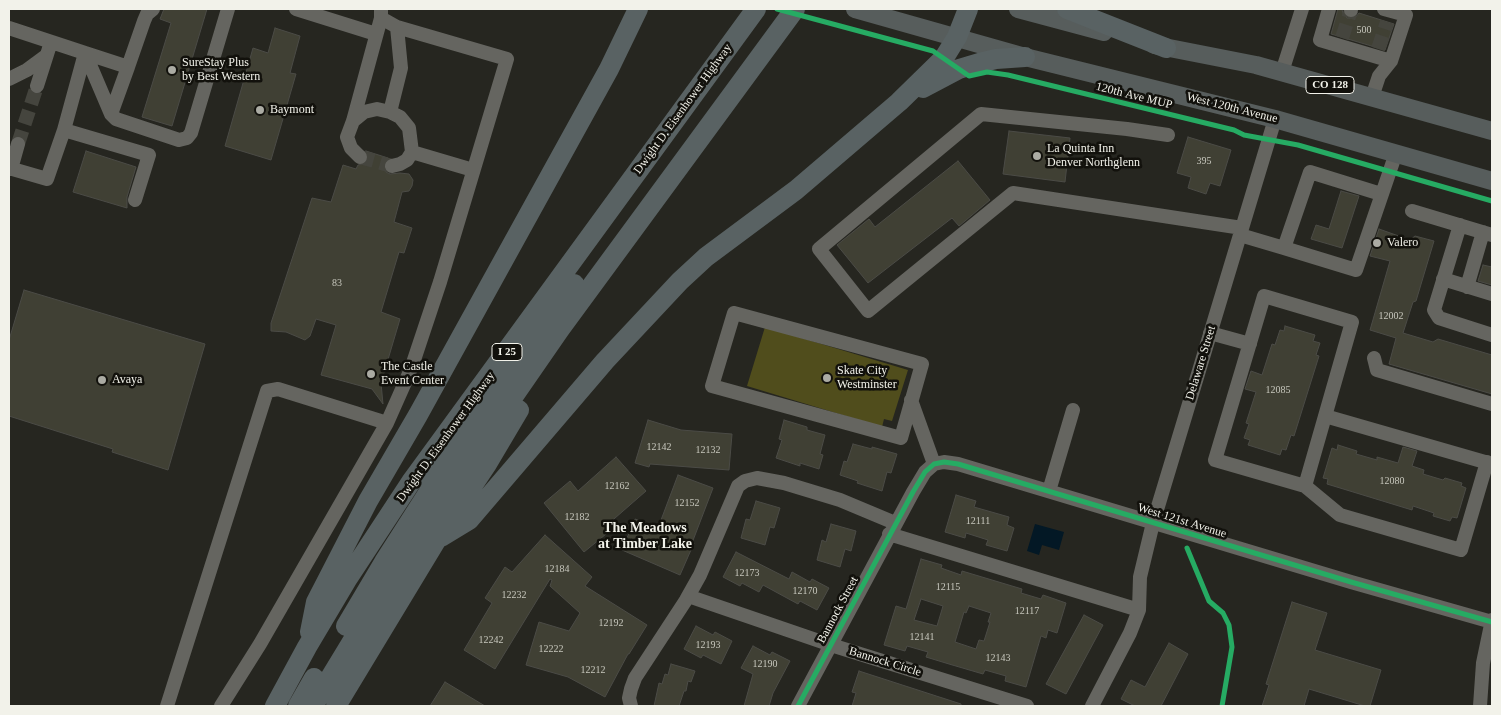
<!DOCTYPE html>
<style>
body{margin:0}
#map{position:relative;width:1501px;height:715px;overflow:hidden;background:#262620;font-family:"Times New Roman",serif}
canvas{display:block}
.frame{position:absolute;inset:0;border:10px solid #f2f2ea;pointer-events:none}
</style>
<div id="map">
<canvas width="1501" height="715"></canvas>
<div class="frame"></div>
</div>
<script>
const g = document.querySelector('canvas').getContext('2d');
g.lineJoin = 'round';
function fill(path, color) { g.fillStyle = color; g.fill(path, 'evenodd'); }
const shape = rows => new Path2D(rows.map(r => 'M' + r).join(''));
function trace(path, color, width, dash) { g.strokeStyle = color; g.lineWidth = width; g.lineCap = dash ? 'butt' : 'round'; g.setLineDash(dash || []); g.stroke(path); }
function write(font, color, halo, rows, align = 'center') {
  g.font = font + ' "Times New Roman",serif'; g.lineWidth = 5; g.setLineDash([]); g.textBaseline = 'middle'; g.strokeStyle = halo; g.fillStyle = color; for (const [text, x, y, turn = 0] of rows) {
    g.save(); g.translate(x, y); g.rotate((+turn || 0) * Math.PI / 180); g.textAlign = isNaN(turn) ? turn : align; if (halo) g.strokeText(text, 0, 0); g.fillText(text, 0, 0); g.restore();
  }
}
const green = shape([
 [765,327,908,370,892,421,884,419,882,427,747,386]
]);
const water = shape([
 [1035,524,1064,532,1059,550,1042,545,1039,555,1027,551]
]);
const building = shape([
 [164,9,207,9,172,126,142,117,171,23,160,19,164,9],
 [1338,9,1342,9,1343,14,1347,18,1355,18,1359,13,1394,24,1385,50,1331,34,1338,9],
 [275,28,300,36,290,73,296,74,271,160,225,146,253,48,268,53,275,28],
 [1009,131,1070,138,1065,182,1003,174,1009,131],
 [1188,137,1231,150,1220,186,1210,183,1206,194,1188,188,1191,177,1177,173,1188,137],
 [86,151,136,167,127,197,127,208,73,192,86,151],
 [366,151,388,158,384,164,386,172,390,174,400,173,409,174,413,180,412,186,409,191,402,192,394,222,412,228,404,253,399,252,381,312,400,319,381,383,383,404,372,389,321,375,336,325,316,319,310,336,305,340,286,332,271,331,271,323,312,198,331,202,343,165,356,169,358,165,366,163,369,159,366,151],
 [958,161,990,200,959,226,952,218,868,283,837,245,869,219,875,227,958,161],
 [1341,191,1359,196,1342,248,1311,239,1316,225,1329,229,1341,191],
 [1379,229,1410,240,1415,236,1434,241,1416,301,1413,302,1403,333,1433,342,1438,339,1492,355,1492,394,1389,364,1396,338,1370,330,1390,261,1370,256,1379,229],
 [1483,265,1492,267,1492,285,1478,281,1483,265],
 [24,290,205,344,168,470,112,452,113,449,9,416,9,340,24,290],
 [1285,326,1315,335,1313,341,1320,343,1316,355,1319,356,1294,436,1291,435,1286,450,1282,449,1280,455,1248,445,1250,440,1244,438,1249,424,1246,423,1256,392,1245,389,1251,371,1262,375,1272,344,1275,345,1280,330,1284,331,1285,326],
 [648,420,681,430,732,434,729,470,650,464,649,467,635,463,648,420],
 [784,420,807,427,807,430,825,435,820,454,823,455,819,469,800,463,800,466,776,458,782,440,779,439,784,420],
 [853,444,872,449,872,447,897,454,891,473,887,472,882,491,857,483,858,481,840,475,844,461,847,462,853,444],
 [1338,445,1357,451,1356,454,1377,460,1377,457,1398,463,1403,447,1417,451,1412,466,1424,470,1423,474,1443,480,1445,478,1462,483,1461,486,1466,488,1457,518,1452,517,1450,521,1433,516,1434,513,1413,506,1412,510,1327,484,1328,479,1323,478,1332,448,1337,450,1338,445],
 [616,457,646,491,607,525,611,530,584,552,544,503,570,481,578,491,616,457],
 [678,475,713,488,692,543,694,543,680,575,622,550,635,519,658,528,678,475],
 [956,495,976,501,974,507,1009,517,1007,525,1014,528,1007,551,986,545,988,540,966,533,965,538,945,532,956,495],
 [756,501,780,508,774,528,770,527,765,545,741,538,746,519,750,520,756,501],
 [831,524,856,531,851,551,845,549,840,567,817,560,822,540,826,542,831,524],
 [545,535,592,577,585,586,647,625,629,654,628,654,605,697,568,677,526,665,539,622,569,631,580,613,550,586,552,580,550,579,495,669,464,650,492,603,485,598,505,567,512,572,545,535],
 [736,552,789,579,792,572,810,582,812,579,829,588,817,610,800,601,798,604,763,585,759,592,742,583,740,586,723,577,736,552],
 [921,559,942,565,941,568,961,575,962,571,1022,589,1021,593,1041,599,1043,595,1066,603,1057,633,1048,630,1046,638,1041,636,1026,687,1005,681,1006,676,985,670,983,674,949,664,926,657,928,652,907,646,905,651,884,645,896,606,906,609,921,559],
 [921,599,943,606,937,626,914,620,921,599],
 [969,606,991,613,988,622,990,622,984,641,979,640,976,649,955,642,964,612,966,613,969,606],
 [1292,602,1327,613,1315,650,1381,670,1370,706,1365,706,1309,689,1304,706,1262,706,1269,685,1266,684,1292,602],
 [1084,615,1103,625,1066,694,1046,684,1084,615],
 [696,626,713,635,715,632,732,641,721,664,703,655,701,658,684,649,696,626],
 [1169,643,1188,654,1161,706,1135,706,1121,699,1131,680,1145,687,1169,643],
 [753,646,770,655,772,652,790,661,773,693,769,706,744,706,753,674,741,668,753,646],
 [671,664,695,671,691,682,688,681,686,691,684,691,679,706,654,706,659,683,662,684,665,674,668,675,671,664],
 [859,671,961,704,961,706,852,706,856,693,852,692,859,671],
 [445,682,485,706,430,706,445,682]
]);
const minorTunnel = shape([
 [1342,38,1351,10],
 [1378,49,1387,22],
 [18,144,37,86],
 [360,157,392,166]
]);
const minor = shape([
 [296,9,376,34],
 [1329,9,1320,40,1391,61],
 [1351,10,1351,9],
 [9,28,85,53,111,114,116,119,179,140,187,138,191,133,228,9],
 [128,67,144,21,147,14,153,9],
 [1282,72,1302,9],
 [9,79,27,70,46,56],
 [37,86,51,42],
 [1372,97,1379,76,1391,61,1406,15,1384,9],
 [390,112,401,68,397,27],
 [111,114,128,67,85,53,64,130,149,155,135,200],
 [353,121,364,112,377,109,390,112,400,117,409,128,412,152,407,160,400,164,392,166],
 [1168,135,1127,129,981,114,819,249,868,311,1013,193,1242,228],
 [412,152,473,170],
 [360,157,351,148,347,137,353,121,381,18,381,9],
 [9,168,47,179,64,130],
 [11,169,18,144],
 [1381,194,1310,172,1284,248,1356,270,1396,153],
 [1412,211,1492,235],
 [1460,225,1434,310,1439,318,1492,335],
 [1240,235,1284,248],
 [1443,279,1492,294],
 [1467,287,1483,232],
 [1264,296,1352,322,1305,486,1215,460,1264,296],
 [734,313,922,364,901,438,712,386,734,313],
 [1210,333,1250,344],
 [1374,358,1377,370,1492,404],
 [911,400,934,464],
 [1325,416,1492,464],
 [1305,486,1340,515,1461,550,1487,462],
 [1049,491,1073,410],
 [889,534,1139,610,1130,633,1092,706],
 [688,596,831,645,1027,706],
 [1139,610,1140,577,1153,523,1275,119],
 [167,706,267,391,278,389,387,423],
 [221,706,260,644,387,423,411,369,440,282,507,59,397,27,381,18],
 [631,706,629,698,631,689,635,678,686,600,700,575,738,486,745,481,757,478,784,483,840,500,895,523],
 [798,706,913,492,925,472,934,464,944,462,958,464,1351,582,1492,622],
 [1480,706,1483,663,1492,620]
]);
const major = shape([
 [855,9,1025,57,1275,119,1492,181],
 [1018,9,1104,32],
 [1154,45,1256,65,1492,131]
]);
const highway = shape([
 [1067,9,1166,48],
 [923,88,959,69,979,63,996,59,1025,57],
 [441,537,469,520,605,361,680,281,706,257,796,190,899,102,944,58,957,37,968,9],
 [346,626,384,562,457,448,574,284],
 [310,632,316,602,368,501,418,415,609,69,638,9],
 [275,706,307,647,348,578,411,482,756,9],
 [298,706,314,678],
 [313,706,412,543,560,329,795,9],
 [336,706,437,539,487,464,519,410]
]);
const cycleway = shape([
 [777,9,933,51,969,76,987,72,1008,75,1234,130,1244,135,1298,145,1492,201],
 [1187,548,1209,601,1223,613,1229,625,1232,647,1222,706],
 [798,706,913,492,925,472,934,464,944,462,958,464,1351,582,1492,622]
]);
const markers = [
 [172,70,5,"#ababa3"],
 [260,110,5,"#ababa3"],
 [1037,156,5,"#ababa3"],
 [1377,243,5,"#ababa3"],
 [371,374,5,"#ababa3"],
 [827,378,5,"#ababa3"],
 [102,380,5,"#ababa3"]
];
const numberNames = [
 ["500",1364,30],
 ["395",1204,161],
 ["83",337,283],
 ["12002",1391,316],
 ["12085",1278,390],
 ["12142",659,447],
 ["12132",708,450],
 ["12080",1392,481],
 ["12162",617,486],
 ["12152",687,503],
 ["12182",577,517],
 ["12111",978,521],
 ["12184",557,569],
 ["12173",747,573],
 ["12115",948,587],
 ["12170",805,591],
 ["12232",514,595],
 ["12117",1027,611],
 ["12192",611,623],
 ["12141",922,637],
 ["12242",491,640],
 ["12193",708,645],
 ["12222",551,649],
 ["12143",998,658],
 ["12190",765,664],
 ["12212",593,670]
];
const shields = [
 [1330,85,48],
 [507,352,30]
];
const shieldNames = [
 ["CO 128",1330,85],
 ["I 25",507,352]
];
const poiNames = [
 ["SureStay Plus",182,63],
 ["by Best Western",182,77],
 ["Baymont",270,110],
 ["La Quinta Inn",1047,149],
 ["Denver Northglenn",1047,163],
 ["Valero",1387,243],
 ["The Castle",381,367],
 ["Event Center",381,381],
 ["Skate City",837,371],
 ["Westminster",837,385],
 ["Avaya",112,380]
];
const streetNames = [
 ["120th Ave MUP",1134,96,14],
 ["West 120th Avenue",1232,108,14],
 ["Dwight D. Eisenhower Highway",683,109,-54],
 ["Delaware Street",1201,363,-73],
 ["Dwight D. Eisenhower Highway",446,437,-54],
 ["West 121st Avenue",1182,521,17],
 ["Bannock Street",838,610,-62],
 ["Bannock Circle",885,662,17]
];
const neighbourhoodNames = [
 ["The Meadows",645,528],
 ["at Timber Lake",645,544]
];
fill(green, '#504d1c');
fill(water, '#031825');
fill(building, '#404034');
trace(building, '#4b4b46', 1);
trace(minorTunnel, '#45453e', 14, [14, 7]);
trace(minor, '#656560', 14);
trace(major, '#575d5c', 18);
trace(highway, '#596263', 20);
trace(cycleway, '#26ab63', 5);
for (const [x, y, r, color] of markers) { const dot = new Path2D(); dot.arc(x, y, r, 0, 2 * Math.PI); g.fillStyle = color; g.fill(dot); trace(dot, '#12110c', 2); }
write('10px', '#c6c6bc', null, numberNames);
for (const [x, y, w] of shields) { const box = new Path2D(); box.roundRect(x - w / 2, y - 8.5, w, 17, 4); g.fillStyle = '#12110c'; g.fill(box); trace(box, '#f2f2ea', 1); }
write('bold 11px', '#f2f2ea', null, shieldNames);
write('12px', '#f2f2ea', '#12110c', poiNames, 'left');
write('12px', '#f2f2ea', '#12110c', streetNames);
write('bold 14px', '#f2f2ea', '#12110c', neighbourhoodNames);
</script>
